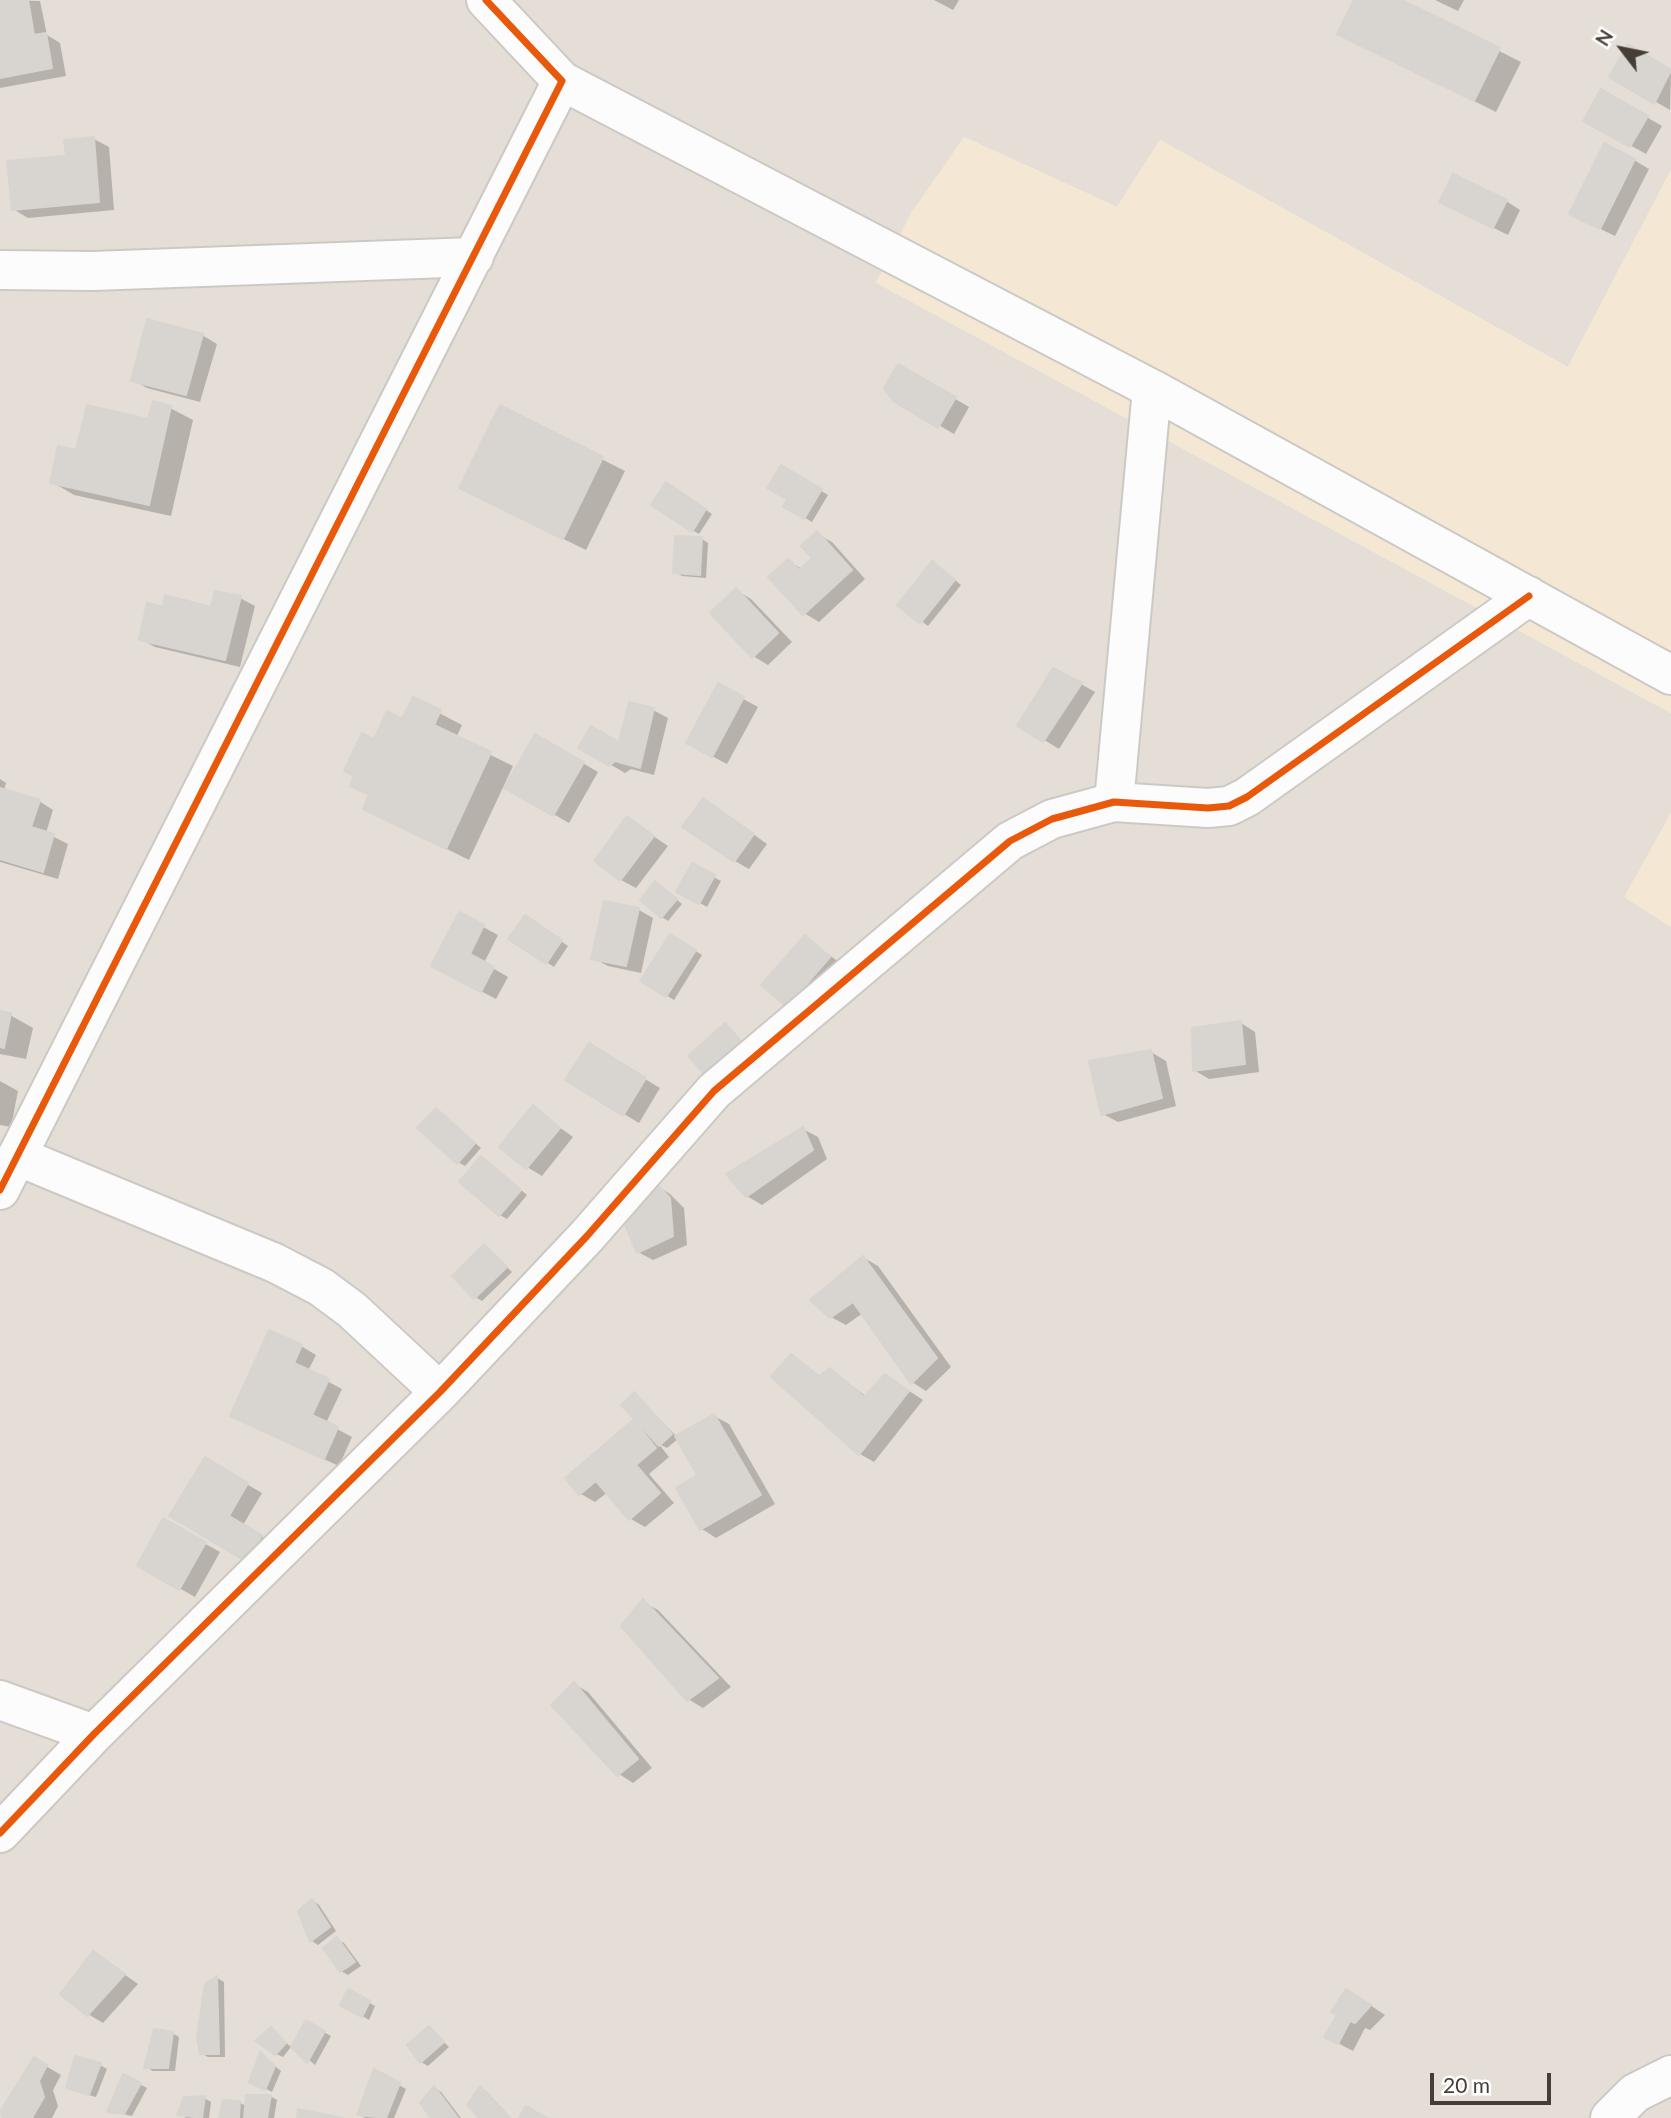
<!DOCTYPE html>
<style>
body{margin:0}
#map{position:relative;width:1671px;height:2118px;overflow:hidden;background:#f0ede9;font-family:Lato,sans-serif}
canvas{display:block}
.north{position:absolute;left:1587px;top:14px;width:70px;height:70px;-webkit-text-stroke:5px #fff;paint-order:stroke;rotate:302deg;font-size:19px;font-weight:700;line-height:28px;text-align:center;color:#463d36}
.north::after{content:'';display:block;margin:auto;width:24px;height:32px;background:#463d36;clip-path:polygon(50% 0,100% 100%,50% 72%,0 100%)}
.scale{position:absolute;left:1430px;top:2073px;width:121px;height:32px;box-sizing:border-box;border:4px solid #463d36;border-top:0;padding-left:9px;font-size:21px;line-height:24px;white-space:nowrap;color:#463d36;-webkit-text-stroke:5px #fff;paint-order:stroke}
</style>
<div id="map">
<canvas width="1671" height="2118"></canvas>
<div class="north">N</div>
<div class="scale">20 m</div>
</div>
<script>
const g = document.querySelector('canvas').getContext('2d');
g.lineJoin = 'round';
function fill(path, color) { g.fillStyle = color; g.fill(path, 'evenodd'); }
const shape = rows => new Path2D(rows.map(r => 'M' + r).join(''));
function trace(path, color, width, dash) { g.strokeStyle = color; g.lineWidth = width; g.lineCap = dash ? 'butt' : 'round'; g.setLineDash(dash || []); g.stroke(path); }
const residential = shape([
 [0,0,1671,0,1671,170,1568,367,1160,140,1117,207,964,137,876,282,1671,713,1671,813,1625,897,1671,927,1671,2118,0,2118]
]);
const sand = shape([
 [964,137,1117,207,1160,140,1568,367,1671,170,1671,713,876,283,911,213],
 [1671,813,1671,927,1624,897]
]);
const shadow = shape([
 [0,0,40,1,47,35,60,43,66,76,0,88],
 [934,0,959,0,953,10],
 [1356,0,1398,0,1521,62,1496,112,1339,33],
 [1435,0,1464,0,1458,11],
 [1628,46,1671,71,1670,110,1611,76],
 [1602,91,1662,126,1646,154,1585,120],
 [94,139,109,147,114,210,28,218,13,209,68,157],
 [1634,160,1649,169,1615,236,1586,222],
 [1506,201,1520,210,1508,235,1441,202],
 [202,335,217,344,200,402,147,388,133,380],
 [899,366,969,407,954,434,894,399],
 [170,408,193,420,171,516,74,495,52,482,78,452,149,421],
 [501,408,625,471,586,550,484,500],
 [781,467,828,495,812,522,785,506,789,499],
 [673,488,712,514,699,534,692,530],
 [817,534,832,542,865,579,819,622,804,613,788,561,802,569,814,558],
 [702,539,708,543,706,578,682,576,675,572],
 [939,567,961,585,928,626,900,605],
 [736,590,751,599,792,642,768,665,753,656],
 [240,598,255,606,240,667,155,647,141,639,165,609,213,609],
 [1081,684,1095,692,1059,749,1020,725],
 [719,686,758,707,727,764,702,751],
 [414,700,462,725,456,738,513,766,469,860,365,808,371,796,352,785,375,742,403,721],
 [653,710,668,718,654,775,631,769,625,773,580,747,620,745],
 [536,736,598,772,569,823,506,787],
 [0,779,6,783,4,791,39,801,53,810,46,833,68,844,58,879,0,862],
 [718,809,767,844,749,869,735,861],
 [628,819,668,846,636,888,621,880],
 [693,866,721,881,707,907,679,891],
 [662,887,682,904,668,921,662,917],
 [605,903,639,910,653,918,641,973,608,966,593,958],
 [459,914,498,935,484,963,508,977,496,999,448,974],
 [532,921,568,946,554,967,510,939],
 [671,936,702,955,674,1000,643,981],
 [805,937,844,966,788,1006],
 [0,1013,10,1015,33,1028,26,1059,0,1054],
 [1241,1023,1255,1032,1259,1072,1209,1079,1194,1070],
 [589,1045,660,1088,639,1123,567,1080],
 [1151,1052,1166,1061,1176,1106,1118,1122,1103,1114],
 [0,1081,18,1091,11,1127,0,1125],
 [533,1108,573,1137,542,1176,527,1167],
 [436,1110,481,1148,465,1166,458,1162],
 [803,1129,818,1137,827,1159,762,1205,747,1196],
 [482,1158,527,1195,507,1219,500,1215],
 [656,1185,670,1194,684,1208,687,1245,653,1260,638,1252],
 [485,1246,512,1272,482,1301,475,1297],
 [864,1258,878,1266,951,1367,926,1391,912,1382,863,1313,846,1325,831,1317],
 [301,1346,316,1355,308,1371,342,1389,326,1423,352,1437,339,1466,247,1424],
 [791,1356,821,1377,830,1370,867,1397,900,1385,923,1400,874,1462,860,1454],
 [635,1394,677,1437,714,1416,729,1424,775,1504,716,1538,702,1529,678,1489,699,1476,678,1439,667,1448,659,1444,669,1457,649,1474,674,1503,645,1527,631,1519,608,1492,595,1502,581,1494,567,1478,633,1423,646,1430],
 [205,1460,262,1493,243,1525,276,1545,262,1568,172,1516],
 [164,1521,220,1552,195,1597,139,1565],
 [643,1602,658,1610,731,1687,703,1708,688,1699],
 [574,1684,588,1692,652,1768,633,1783,619,1774],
 [313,1901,319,1905,336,1931,318,1945,312,1941,300,1911],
 [337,1939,344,1943,361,1966,348,1975,341,1971],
 [94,1953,138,1984,103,2023,88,2014],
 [217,1978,224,1982,225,2057,208,2057,201,2053,207,1985],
 [349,1991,375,2006,369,2020,343,2004],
 [1361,1999,1385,2015,1370,2030,1365,2028,1353,2051,1326,2037,1339,2015],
 [307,2023,331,2036,315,2065,294,2047],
 [429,2028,449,2047,428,2066,421,2062],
 [271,2029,291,2047,283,2057,276,2054],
 [172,2033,179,2037,175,2071,153,2071,146,2067],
 [261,2055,281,2071,272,2092,251,2081],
 [34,2059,61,2075,53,2090,58,2106,52,2118,7,2118,1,2114],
 [100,2065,107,2069,96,2097,75,2091],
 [375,2072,406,2089,394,2118,365,2118,359,2114],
 [124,2076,147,2088,132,2116,110,2111],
 [434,2088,441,2092,461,2118,434,2118],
 [480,2088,487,2092,511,2118,482,2118],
 [270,2096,277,2100,274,2118,221,2118,239,2102,247,2107],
 [204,2098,211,2102,209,2118,186,2118,179,2114]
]);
const building = shape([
 [0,0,28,0,34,35,46,33,52,68,0,78,0,0],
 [1354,0,1402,0,1500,48,1474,101,1337,34,1354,0],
 [1628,44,1671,70,1654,104,1609,77,1628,44],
 [1601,89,1648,116,1630,147,1583,121,1601,89],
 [94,137,99,202,12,210,7,161,66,156,64,140,94,137],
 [1604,143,1635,159,1600,229,1569,214,1604,143],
 [1453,174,1507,200,1493,228,1439,202,1453,174],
 [147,319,203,334,186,395,131,381,147,319],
 [898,364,956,397,938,428,893,401,884,388,898,364],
 [153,401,171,406,149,505,50,483,58,446,76,450,87,405,148,419,153,401],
 [500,405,603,457,563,539,459,488,500,405],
 [781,465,822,489,804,519,783,507,787,500,767,488,781,465],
 [666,482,706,509,692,532,651,505,666,482],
 [817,531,852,570,803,615,768,577,788,559,799,570,812,558,801,546,817,531],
 [675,536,702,537,700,575,673,573,675,536],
 [932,561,955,580,920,624,897,605,932,561],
 [736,588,778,633,752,658,710,613,736,588],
 [215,591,241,596,225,660,139,640,147,603,163,607,165,595,211,607,215,591],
 [1053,668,1082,683,1043,742,1017,726,1053,668],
 [718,683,744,697,712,757,686,743,718,683],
 [413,697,441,710,434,725,491,752,446,849,363,809,369,795,350,786,354,776,344,771,362,733,374,739,387,711,402,719,413,697],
 [629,702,654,708,640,768,615,761,609,766,578,748,591,726,619,742,629,702],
 [535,734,584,762,553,816,504,788,535,734],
 [0,788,40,800,31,827,54,834,43,872,0,859,0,788],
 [703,798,754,834,734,862,682,827,703,798],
 [627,816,654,836,620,881,594,861,627,816],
 [692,863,715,875,699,904,676,892,692,863],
 [655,881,677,899,661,918,640,900,655,881],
 [604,901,639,908,626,966,591,959,604,901],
 [459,912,484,925,470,954,494,967,481,992,431,966,459,912],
 [525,915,562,940,546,964,508,939,525,915],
 [670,934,696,950,666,997,640,981,670,934],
 [805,935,830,957,787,1007,761,985,805,935],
 [0,1011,11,1013,4,1048,0,1047,0,1011],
 [1241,1021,1245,1064,1193,1071,1192,1028,1241,1021],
 [725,1023,742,1042,705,1075,688,1056,725,1023],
 [589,1043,646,1078,623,1116,565,1080,589,1043],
 [1151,1050,1162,1098,1101,1115,1089,1061,1151,1050],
 [533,1105,560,1128,526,1169,499,1147,533,1105],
 [436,1108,475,1143,457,1164,417,1128,436,1108],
 [803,1127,813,1150,746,1197,726,1174,803,1127],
 [481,1156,521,1190,499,1216,459,1182,481,1156],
 [656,1183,670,1198,673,1236,637,1253,625,1225,656,1183],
 [484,1244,507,1267,474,1299,452,1276,484,1244],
 [863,1256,937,1358,911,1384,853,1302,830,1318,810,1300,863,1256],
 [269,1330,302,1345,294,1363,329,1379,312,1415,338,1427,324,1459,230,1416,269,1330],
 [791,1354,819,1376,830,1368,864,1397,885,1374,909,1391,859,1455,771,1377,791,1354],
 [634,1392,672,1434,659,1446,621,1405,634,1392],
 [714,1414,761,1495,700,1530,676,1488,697,1475,675,1436,714,1414],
 [633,1420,656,1448,636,1465,660,1493,629,1520,596,1481,579,1495,565,1478,633,1420],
 [205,1457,248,1483,229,1516,262,1535,247,1562,169,1516,205,1457],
 [163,1518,206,1542,179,1590,137,1566,163,1518],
 [643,1599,718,1678,687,1701,621,1626,643,1599],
 [574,1682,638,1759,617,1776,551,1705,574,1682],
 [312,1899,330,1927,310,1942,298,1911,312,1899],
 [337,1937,355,1962,340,1972,323,1948,337,1937],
 [93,1951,125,1974,87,2016,60,1994,93,1951],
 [217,1976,219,2054,200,2054,197,2038,205,1984,217,1976],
 [348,1989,370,2001,362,2017,340,2005,348,1989],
 [1346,1989,1371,2005,1355,2023,1331,2012,1346,1989],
 [1337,2015,1350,2021,1338,2044,1324,2037,1337,2015],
 [306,2020,325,2031,307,2063,291,2047,306,2020],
 [429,2026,444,2042,420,2063,407,2045,429,2026],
 [271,2027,286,2043,275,2055,255,2041,271,2027],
 [154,2029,173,2032,168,2068,144,2068,154,2029],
 [260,2052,275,2066,265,2090,249,2082,260,2052],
 [75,2056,101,2063,89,2095,66,2088,75,2056],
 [34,2057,47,2065,39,2081,44,2097,32,2118,3,2118,0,2112,34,2057],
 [374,2069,400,2083,386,2118,357,2115,374,2069],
 [123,2074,141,2083,124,2114,107,2112,123,2074],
 [434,2086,458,2118,431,2118,420,2103,434,2086],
 [480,2086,510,2118,479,2118,467,2105,480,2086],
 [246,2095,271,2095,267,2118,244,2118,246,2095],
 [205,2096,202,2118,177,2115,184,2097,205,2096],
 [223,2100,240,2101,239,2118,219,2118,223,2100],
 [526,2106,547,2118,519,2118,526,2106],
 [298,2109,343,2118,297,2118,298,2109]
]);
const minor = shape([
 [562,81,1152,389,1671,675],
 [0,270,93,271,474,257],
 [1114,802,1152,389],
 [17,1156,275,1263,321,1287,352,1310,440,1392],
 [0,1190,562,81,486,0],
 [0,1700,94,1734],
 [0,1833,94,1734,440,1392,587,1236,714,1091,1010,841,1052,819,1114,802,1208,808,1229,806,1247,797,1529,596],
 [1610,2118,1635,2093,1671,2075]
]);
const cycleway = shape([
 [0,1190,562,81,486,0],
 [0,1833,94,1734,440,1392,587,1236,714,1091,1010,841,1052,819,1114,802,1208,808,1229,806,1247,797,1529,596]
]);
fill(residential, '#e4ded6');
fill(sand, '#f4e8d4');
fill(shadow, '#0003');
fill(building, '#d8d4d0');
trace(building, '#d8d4cf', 2);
trace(minor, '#ccc9c5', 42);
trace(minor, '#fdfcfc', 38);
trace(cycleway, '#e8590c', 7);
</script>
